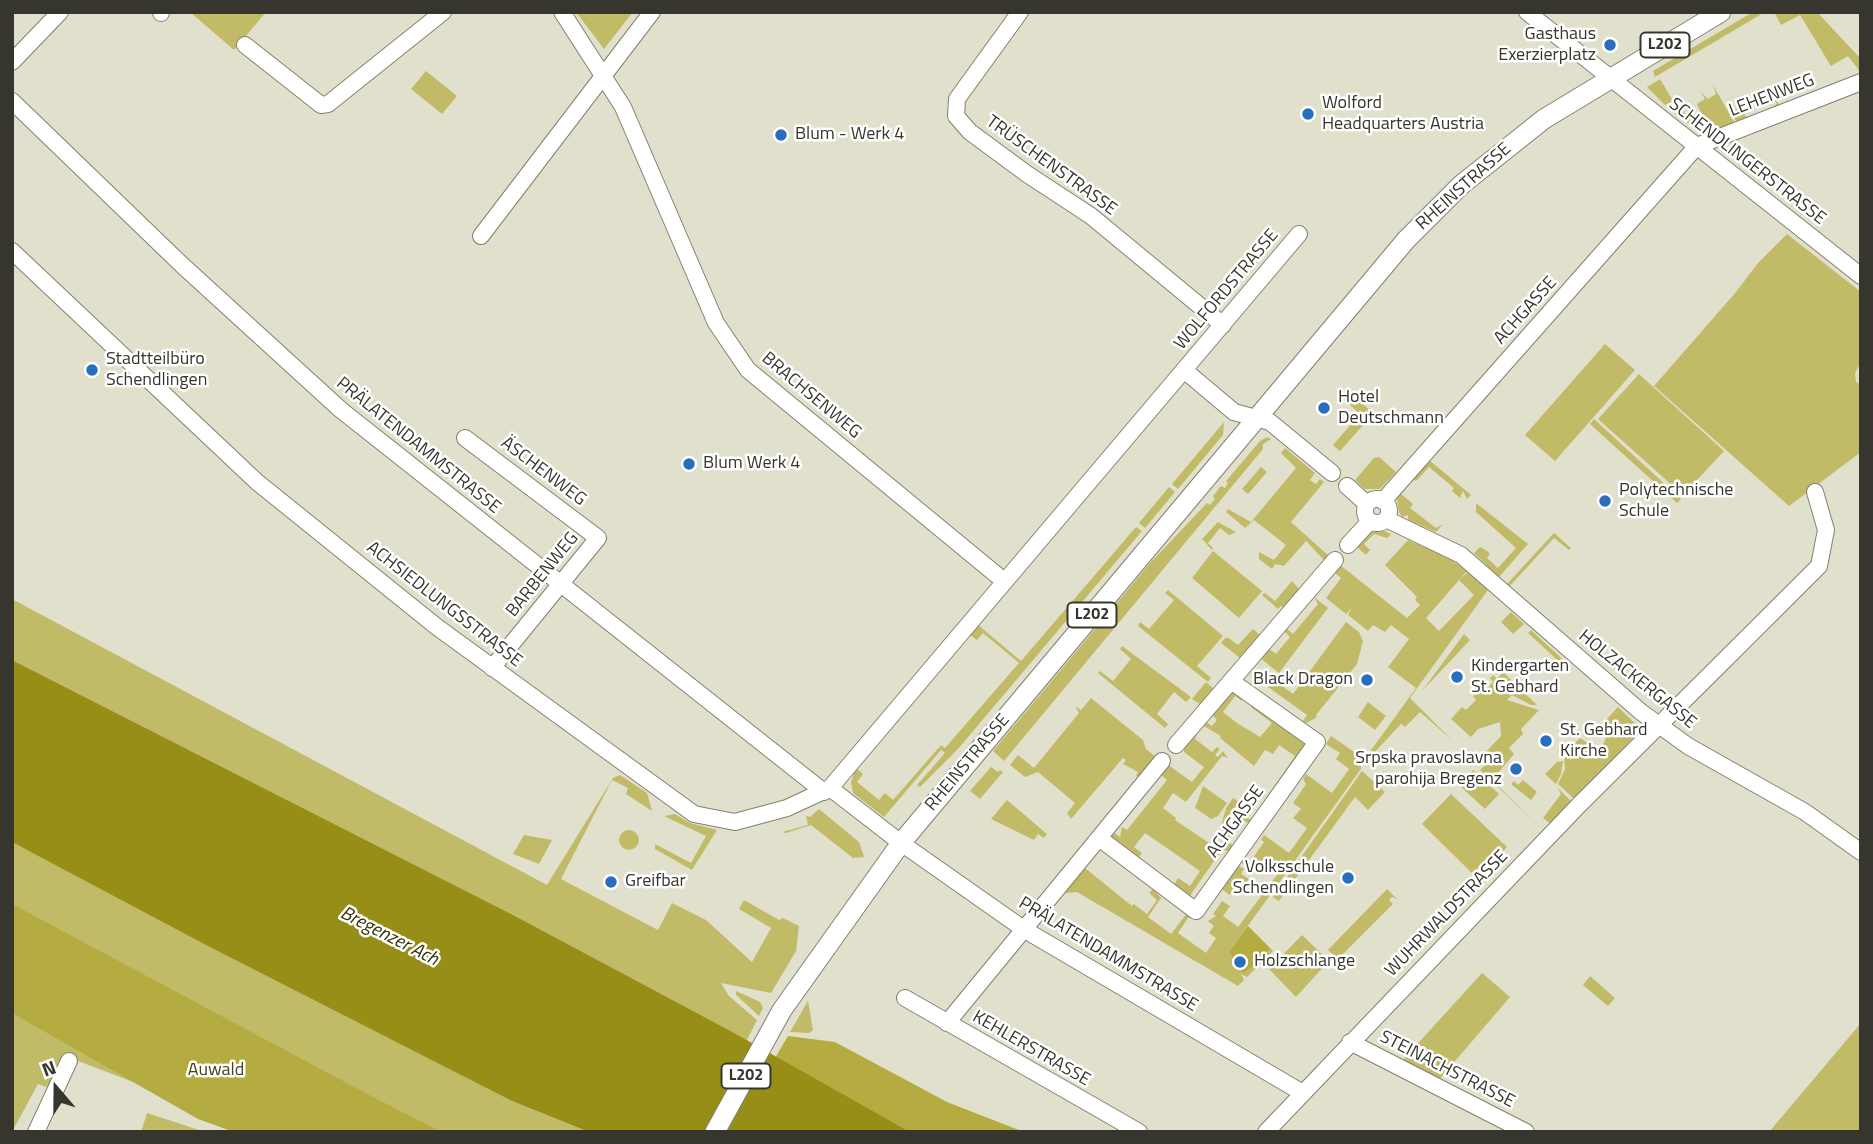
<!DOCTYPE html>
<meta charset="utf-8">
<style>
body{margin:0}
#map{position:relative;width:1873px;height:1144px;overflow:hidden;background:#e1e0cd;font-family:"Titillium Web",sans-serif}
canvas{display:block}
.frame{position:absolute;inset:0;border:14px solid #36362f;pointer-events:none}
.north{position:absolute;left:21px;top:1053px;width:70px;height:70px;-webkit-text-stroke:5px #fff;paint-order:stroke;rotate:340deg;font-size:19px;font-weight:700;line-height:28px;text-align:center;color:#36362f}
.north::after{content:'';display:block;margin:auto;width:24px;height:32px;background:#36362f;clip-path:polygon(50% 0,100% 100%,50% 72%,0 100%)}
</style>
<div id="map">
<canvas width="1873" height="1144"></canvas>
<div class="frame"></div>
<div class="north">N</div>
</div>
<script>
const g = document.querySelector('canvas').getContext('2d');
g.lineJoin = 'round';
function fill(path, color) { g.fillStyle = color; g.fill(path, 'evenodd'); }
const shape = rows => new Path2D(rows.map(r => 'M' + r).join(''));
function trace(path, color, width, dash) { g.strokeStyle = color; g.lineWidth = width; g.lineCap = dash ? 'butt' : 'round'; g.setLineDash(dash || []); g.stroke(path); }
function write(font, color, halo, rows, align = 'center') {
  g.font = font + ' "Titillium Web",sans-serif'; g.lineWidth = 5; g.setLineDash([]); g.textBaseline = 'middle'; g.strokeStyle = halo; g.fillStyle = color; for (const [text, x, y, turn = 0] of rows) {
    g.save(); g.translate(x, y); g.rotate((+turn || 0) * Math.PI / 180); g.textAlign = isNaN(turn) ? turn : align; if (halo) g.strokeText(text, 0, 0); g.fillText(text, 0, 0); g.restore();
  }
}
const green = shape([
 [190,12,266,12,234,50],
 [576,12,633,12,604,49],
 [1753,12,1765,12,1655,77,1653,71],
 [1774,12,1817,12,1859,57,1861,73,1848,56,1831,66,1800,15,1781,25],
 [426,71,457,96,442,114,411,89],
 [1660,79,1673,101,1665,105,1647,87],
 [1713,85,1734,122,1714,132,1704,119,1688,121,1701,132,1705,129,1709,134,1703,135,1669,109,1679,104,1686,115,1695,117,1700,111,1697,104,1705,99,1701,92,1708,99,1716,94],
 [1769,89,1780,106,1768,110,1777,104,1768,91,1740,108,1746,117,1757,115,1736,121,1731,112],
 [1787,234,1861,292,1861,362,1855,373,1856,382,1861,385,1861,452,1789,506,1654,386,1736,292,1758,263],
 [1605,344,1635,370,1555,461,1525,435],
 [1639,374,1724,451,1683,495,1598,419],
 [1351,391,1373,414,1340,451,1333,445,1360,414,1350,405],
 [1594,419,1681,499,1677,503,1590,424],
 [1224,422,1223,435,1178,489,1172,484],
 [1267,437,1271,439,1263,444,1263,449,1004,761,993,751,1151,562,1207,503,1210,505,1215,499,1213,496,1221,486,1225,488,1228,483,1226,481,1260,441],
 [1285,448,1315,473,1310,480,1316,484,1320,479,1324,482,1291,522,1329,556,1325,561,1306,541,1284,566,1275,564,1272,569,1259,559,1259,552,1274,560,1286,545,1254,520,1245,528,1226,512,1228,509,1251,522,1296,468,1281,453],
 [1379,457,1396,472,1380,489,1365,489,1355,480,1374,458],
 [1429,460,1471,495,1467,499,1463,491,1460,498,1452,491,1454,488,1429,467,1416,481,1413,479],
 [1261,467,1267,472,1248,494,1242,489],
 [1411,480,1401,494,1413,504,1410,508,1436,528,1443,524,1436,532,1408,520,1408,515,1402,517,1399,512,1397,499],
 [1169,487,1175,492,1145,528,1139,523],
 [1476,503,1528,544,1499,577,1474,553,1480,547,1487,551,1490,554,1487,558,1498,568,1516,548,1476,512],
 [1218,522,1236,532,1229,535,1220,528,1208,543,1213,548,1212,550,1202,539],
 [1136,527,1142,531,958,749,920,787,917,785,945,753,941,750,884,817,853,793,851,782,856,768,863,774,857,782,879,800,885,793,893,800,941,745,945,748,1019,663,983,633,977,640,970,635,959,647,977,624,1021,661],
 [1382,530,1391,534,1387,538,1374,534,1364,544,1370,550,1366,555,1356,546,1368,533],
 [1554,533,1571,548,1569,550,1554,538,1509,587,1507,584],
 [1408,540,1447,557,1467,571,1426,618,1439,631,1474,595,1459,580,1468,572,1488,590,1410,698,1452,740,1420,712,1405,727,1401,724,1372,755,1369,753,1416,688,1388,667,1409,639,1391,625,1385,632,1373,625,1368,631,1348,615,1352,608,1346,614,1326,598,1341,578,1334,572,1340,565,1407,618,1420,605,1415,600,1417,597,1385,565],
 [1213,551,1262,591,1239,618,1192,578],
 [1292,581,1300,590,1284,609,1281,606,1278,609,1262,595,1265,593,1275,601],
 [1168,590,1223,636,1197,666,1211,678,1208,682,1138,626,1140,622,1149,629,1174,600,1165,593],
 [1314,597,1328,608,1279,673,1260,658,1268,648,1276,654,1290,637,1284,631,1286,628,1293,634,1318,604],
 [12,599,547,885,613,778,620,775,647,793,652,811,626,794,628,788,612,780,561,879,658,930,672,903,706,920,752,962,771,928,739,909,744,900,779,920,783,918,799,926,796,951,771,993,721,983,729,996,757,1020,746,1042,727,1029,517,917,12,660],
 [1511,612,1524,624,1513,634,1501,622],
 [1346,622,1359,632,1363,641,1357,664,1316,715,1316,718,1306,723,1303,721,1307,715,1268,687,1274,680,1293,694],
 [1253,629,1260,635,1240,658,1221,643,1225,638,1229,638,1238,645],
 [1531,630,1571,667,1568,670,1528,633],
 [1464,634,1470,640,1422,691],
 [1122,646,1191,697,1186,702,1174,692,1157,714,1168,724,1165,728,1098,673,1100,671,1113,681,1131,659,1120,649],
 [1503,672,1537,705,1531,705,1512,695,1507,700,1539,710,1521,729,1523,734,1509,748,1514,754,1492,780,1542,829,1480,770,1486,764,1480,758,1501,736,1500,722,1478,729,1471,737,1451,719,1462,707,1466,710,1476,700,1473,696,1478,691,1482,694,1493,682,1490,678,1493,675,1497,679],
 [1206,682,1213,688,1200,704,1192,699],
 [1232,689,1244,697,1242,701,1235,696,1223,712,1237,723,1260,737,1272,723,1251,707,1254,703,1309,742,1251,825,1243,820,1227,841,1237,848,1232,854,1219,847,1229,832,1221,826,1226,808,1233,798,1240,802,1235,809,1251,820,1295,756,1279,745,1273,754,1265,750,1254,766,1220,738,1221,736,1204,726,1205,721,1212,726,1217,720,1211,714],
 [1091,698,1143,740,1146,749,1156,757,1139,778,1136,776,1138,772,1123,764,1126,760,1123,758,1071,819,1067,813,1075,803,1038,772,1025,777,1010,765,1018,755,1034,768,1079,713,1075,706,1081,710],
 [1368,702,1386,716,1375,730,1358,717],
 [1618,707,1641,729,1576,799,1572,797,1558,784,1565,769,1564,755,1580,738,1600,751,1606,738,1595,732],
 [1198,731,1195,739,1212,752,1217,747,1220,749,1215,755,1218,757,1223,751,1228,758,1222,756,1186,802,1173,793,1163,808,1176,818,1175,820,1221,851,1189,897,1173,886,1178,878,1190,886,1200,871,1145,833,1134,847,1142,853,1137,860,1110,838,1114,833,1120,837,1122,827,1127,830,1167,780,1160,774,1167,764,1192,782,1204,767,1184,752,1184,745],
 [1331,736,1360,756,1361,769,1229,952,1242,973,1270,948,1273,951,1247,977,1241,974,1244,980,1238,986,1077,892,1065,893,1085,868,1132,906,1134,904,1147,914,1157,900,1149,893,1153,889,1161,898,1148,917,1171,934,1187,913,1193,917,1188,918,1178,933,1206,953,1216,938,1209,933,1214,926,1208,921,1216,916,1213,914,1222,901,1230,906,1223,916,1238,927,1277,875,1276,869,1263,860,1257,868,1248,867,1239,861,1242,857,1250,862,1264,842,1261,840,1264,835,1289,853,1307,828,1293,818,1301,809,1293,803,1306,784,1303,779,1306,774,1332,793,1349,769,1336,759,1340,753,1326,744],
 [1563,761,1561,774,1556,784,1545,774,1557,762],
 [991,767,998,772,1000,770,1003,772,980,799,970,791],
 [1473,770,1499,794,1485,809,1459,785],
 [1362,771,1385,792,1368,810,1355,797,1279,901,1273,897],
 [1523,780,1537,792,1531,800,1511,784,1514,781,1518,785],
 [1203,786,1227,803,1218,816,1211,819,1195,808],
 [1557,787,1572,802,1551,824,1543,818,1561,794],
 [1451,794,1507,847,1477,878,1422,824],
 [1007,800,1047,834,1044,838,1038,834,1034,840,991,819],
 [819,809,859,842,864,857,853,858,811,825,786,833,782,832,808,825,806,816,810,817],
 [675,814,690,823,717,830,692,870,655,849,655,844,691,863,706,836,664,816],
 '619 840a10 10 0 1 1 20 0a10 10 0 1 1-20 0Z',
 [524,835,552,840,539,864,513,854],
 [12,842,512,1101,589,1132,265,1132,78,1061,46,1087,38,1084,12,1132],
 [1236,864,1244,869,1241,874,1249,879,1238,894,1233,891,1230,895,1220,888],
 [1387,889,1397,899,1392,897,1389,900,1393,904,1338,959,1328,950],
 [1302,935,1329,961,1296,997,1269,969],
 [1482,973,1510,997,1438,1081,1401,1062],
 [1590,976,1615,998,1608,1006,1583,985],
 [736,991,760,1002,763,1008,759,1016,736,995],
 [808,1001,813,1030,809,1033,790,1032],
 [1861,1023,1861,1132,1769,1132],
 [147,1113,181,1124,204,1132,141,1132]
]);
const forest = shape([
 [12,904,373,1097,442,1132,234,1132,198,1119,12,1013],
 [1248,926,1270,948,1257,964,1242,973,1229,952],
 [788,1036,835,1042,947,1102,1024,1132,910,1132,775,1058]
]);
const water = shape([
 [12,660,517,917,727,1029,910,1132,589,1132,512,1101,208,946,12,842]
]);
const minor = shape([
 [161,12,161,13],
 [562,12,623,107,716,323,748,370,1004,581],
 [1020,12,957,99,956,116,970,132,1027,174,1091,216,1223,325],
 [1527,12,1861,276],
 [245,45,321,105,328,104,443,12],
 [12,62,60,12],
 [12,101,182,265,341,410,824,792],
 [481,236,652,12],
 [12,251,257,482,437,627,694,814,735,822,787,808,830,788,1299,234],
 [1184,370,1234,412,1270,422,1332,473],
 [465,438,598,538,492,668],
 [1347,486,1367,504],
 '1365 511a12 12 0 1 1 24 0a12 12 0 1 1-24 0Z',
 [1383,501,1697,146,1861,82],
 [1386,519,1461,555,1641,712,1688,746,1805,812,1861,852],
 [1348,545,1370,521],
 [1176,745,1335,560],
 [830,788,901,843,1025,930,1301,1092],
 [1099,838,1196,911,1317,742,1231,681],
 [905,998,1139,1132],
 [947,1023,1162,761],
 [1350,1042,1526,1132],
 [36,1132,69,1061],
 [1266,1132,1579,805,1819,566,1826,530,1815,492]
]);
const major = shape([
 [715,1132,782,1010,901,843,1406,240,1461,185,1544,119,1721,12]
]);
const markers = [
 [1610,45,7,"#286dbe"],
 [1308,114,7,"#286dbe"],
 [781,135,7,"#286dbe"],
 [92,370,7,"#286dbe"],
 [1324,408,7,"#286dbe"],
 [689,464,7,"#286dbe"],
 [1605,501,7,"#286dbe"],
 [1457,677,7,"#286dbe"],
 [1367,680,7,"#286dbe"],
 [1546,741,7,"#286dbe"],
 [1516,769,7,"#286dbe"],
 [1348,878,7,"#286dbe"],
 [611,882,7,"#286dbe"],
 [1240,962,7,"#286dbe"]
];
const shields = [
 [1665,45,49],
 [1092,615,49],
 [746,1076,49]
];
const shieldNames = [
 ["L202",1665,45],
 ["L202",1092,615],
 ["L202",746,1076]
];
const poiNames = [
 ["Gasthaus",1596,35,"right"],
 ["Exerzierplatz",1596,56,"right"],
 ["Wolford",1322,104],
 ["Headquarters Austria",1322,125],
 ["Blum - Werk 4",795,135],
 ["Stadtteilbüro",106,360],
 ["Schendlingen",106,381],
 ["Hotel",1338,398],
 ["Deutschmann",1338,419],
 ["Blum Werk 4",703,464],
 ["Polytechnische",1619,491],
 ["Schule",1619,512],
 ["Kindergarten",1471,667],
 ["St. Gebhard",1471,688],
 ["Black Dragon",1353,680,"right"],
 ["St. Gebhard",1560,731],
 ["Kirche",1560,752],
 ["Srpska pravoslavna",1502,759,"right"],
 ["parohija Bregenz",1502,780,"right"],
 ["Volksschule",1334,868,"right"],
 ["Schendlingen",1334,889,"right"],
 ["Greifbar",625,882],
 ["Holzschlange",1254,962]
];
const streetNames = [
 ["LEHENWEG",1772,96,-21],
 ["SCHENDLINGERSTRASSE",1747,162,38],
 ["TRÜSCHENSTRASSE",1051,166,36],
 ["RHEINSTRASSE",1464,187,-42],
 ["WOLFORDSTRASSE",1227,290,-50],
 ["ACHGASSE",1526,311,-48],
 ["BRACHSENWEG",811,396,40],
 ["PRÄLATENDAMMSTRASSE",418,446,39],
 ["ÄSCHENWEG",543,472,37],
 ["BARBENWEG",543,575,-51],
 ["ACHSIEDLUNGSSTRASSE",444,605,38],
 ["HOLZACKERGASSE",1637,680,39],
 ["RHEINSTRASSE",968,763,-50],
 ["ACHGASSE",1236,822,-54],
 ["WUHRWALDSTRASSE",1447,914,-46],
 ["PRÄLATENDAMMSTRASSE",1108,955,31],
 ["KEHLERSTRASSE",1031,1049,30],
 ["STEINACHSTRASSE",1447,1070,27]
];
const parkNames = [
 ["Auwald",216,1071]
];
const waterNames = [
 ["Bregenzer Ach",389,937,27]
];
fill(green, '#c1bb67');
fill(forest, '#b4ac40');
fill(water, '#978e18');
trace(minor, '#82816f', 18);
trace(major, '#82816f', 21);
trace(minor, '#fff', 16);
trace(major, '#fff', 19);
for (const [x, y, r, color] of markers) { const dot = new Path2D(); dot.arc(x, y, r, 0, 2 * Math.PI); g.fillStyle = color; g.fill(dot); trace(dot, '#fff', 2.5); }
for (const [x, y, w] of shields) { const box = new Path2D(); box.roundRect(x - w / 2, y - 12.5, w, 25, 5); g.fillStyle = '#fff'; g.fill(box); trace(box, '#36362f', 2); }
write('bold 16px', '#36362f', null, shieldNames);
write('18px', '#36362f', '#fff', poiNames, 'left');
write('18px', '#36362f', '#fff', streetNames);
write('18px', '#464317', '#fff', parkNames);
write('italic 19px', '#353203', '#fff', waterNames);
</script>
